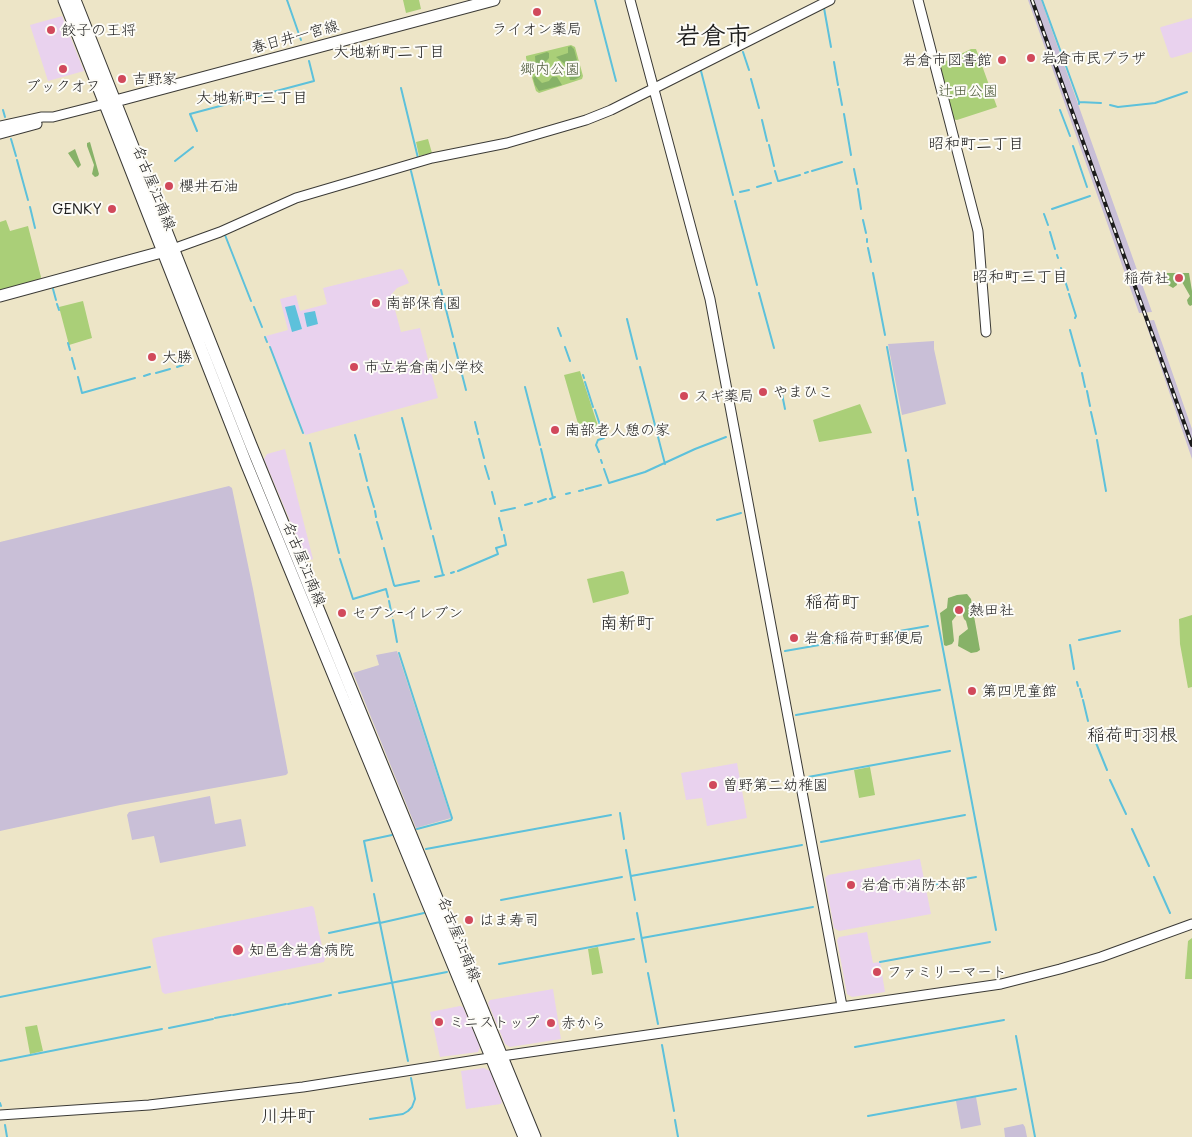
<!DOCTYPE html>
<meta charset="utf-8">
<style>
body{margin:0}
canvas{display:block;background:#ede5c7}
</style>
<canvas width="1192" height="1137"></canvas>
<script>
const g = document.querySelector('canvas').getContext('2d');
g.lineJoin = 'round';
function fill(path, color) { g.fillStyle = color; g.fill(path, 'evenodd'); }
const shape = rows => new Path2D(rows.map(r => 'M' + r).join(''));
function trace(path, color, width, dash) { g.strokeStyle = color; g.lineWidth = width; g.lineCap = dash ? 'butt' : 'round'; g.setLineDash(dash || []); g.stroke(path); }
function write(font, color, halo, rows, align = 'center') {
  g.font = font + ' Mali,"Klee One",sans-serif'; g.lineWidth = 4; g.setLineDash([]); g.textBaseline = 'middle'; g.strokeStyle = halo; g.fillStyle = color; for (const [text, x, y, turn = 0] of rows) {
    g.save(); g.translate(x, y); g.rotate((+turn || 0) * Math.PI / 180); g.textAlign = isNaN(turn) ? turn : align; if (halo) g.strokeText(text, 0, 0); g.fillText(text, 0, 0); g.restore();
  }
}
const built = shape([
 [62,16,84,71,48,81,30,25],
 [1192,18,1192,52,1172,58,1170,57,1160,28,1161,27],
 [400,269,403,270,409,283,397,288,391,295,401,332,420,328,438,398,305,435,266,336,288,330,280,299,296,295,300,311,327,304,323,288],
 [285,449,313,559,307,561,264,459,267,454],
 [737,763,747,818,707,826,702,798,686,800,681,773],
 [920,859,931,914,839,931,834,928,825,878,828,875],
 [312,906,314,908,319,933,325,959,324,962,165,994,162,992,152,940,154,938],
 [867,932,873,963,880,962,885,992,852,997,847,994,837,940,839,937],
 [553,989,561,1039,510,1047,505,1044,488,1003,490,1000],
 [460,1006,463,1007,480,1047,478,1052,440,1057,430,1012],
 [484,1068,490,1071,502,1102,501,1104,466,1109,461,1071]
]);
const industrial = shape([
 [1028,0,1041,0,1152,312,1139,313],
 [1154,320,1192,429,1192,459,1145,321],
 [934,341,934,349,946,404,902,415,888,344],
 [229,486,232,488,253,589,288,773,286,775,120,805,0,831,0,542],
 [397,651,451,818,416,828,353,673,379,665,376,655],
 [210,796,215,824,241,819,246,846,160,863,154,836,132,840,127,815,129,812],
 [976,1097,981,1125,961,1129,956,1101],
 [1023,1124,1025,1127,1027,1137,1005,1137,1004,1128]
]);
const green = shape([
 [403,0,419,0,421,9,406,13],
 [571,45,575,47,583,76,582,79,539,93,536,91,526,58,526,56],
 [971,49,976,49,997,107,957,120,952,119,940,67,942,63],
 [428,139,432,153,419,156,416,142],
 [6,220,10,231,28,226,41,277,40,280,0,290,0,222],
 [83,301,92,338,69,345,59,307],
 [580,371,600,432,591,435,581,434,564,375],
 [860,404,872,433,819,442,813,420],
 [622,571,624,572,629,592,628,594,593,603,587,579],
 [1192,615,1192,687,1188,688,1180,644,1179,619],
 [870,767,875,795,859,798,854,770],
 [1192,938,1192,979,1185,979,1188,941],
 [598,947,603,973,592,975,588,949],
 [37,1025,43,1051,30,1054,25,1027]
]);
const forest = shape([
 [571,46,574,49,581,75,580,77,574,80,570,80,569,76,574,73,573,66,566,65,556,57,568,53,568,47],
 [547,52,549,53,549,58,540,68,536,69,535,56],
 [535,76,542,83,549,81,552,77,557,77,562,85,539,91,535,85,533,78],
 [90,142,99,174,98,176,95,177,92,174,94,165,87,146,87,143],
 [75,149,81,165,78,168,68,153],
 [1167,273,1189,273,1192,291,1192,305,1190,306,1188,304,1187,300,1190,296,1182,282,1182,275,1176,276,1177,285,1173,288,1168,285,1165,275],
 [967,594,971,599,980,650,977,652,971,653,958,646,959,636,968,629,966,621,964,619,963,616,962,607,955,608,956,616,952,621,954,641,952,644,946,646,944,645,940,613,947,608,948,598,957,595]
]);
const water = shape([
 [295,305,302,329,292,332,285,307],
 [315,311,318,324,307,327,304,313]
]);
const stream = shape([
 [287,0,301,40],
 [595,0,616,81],
 [1042,0,1079,102],
 [824,8,831,47],
 [743,52,749,70],
 [834,62,838,85],
 [701,71,733,195],
 [751,79,759,108],
 [401,88,418,158],
 [839,89,842,105],
 [1079,104,1079,102,1101,103],
 [1110,105,1118,107,1155,103,1187,92],
 [3,110,5,117],
 [1060,110,1070,136],
 [844,114,851,155],
 [762,120,767,141],
 [197,131,190,114,314,81,309,61],
 [11,139,16,156],
 [769,145,774,166],
 [1073,146,1087,187],
 [17,160,28,200],
 [175,161,193,147],
 [854,169,857,184],
 [411,171,439,285],
 [775,171,778,181],
 [812,171,842,162],
 [805,173,808,172],
 [779,181,800,175],
 [757,187,771,183],
 [858,189,861,209],
 [740,192,749,190],
 [735,201,757,285],
 [30,207,35,228],
 [1052,209,1090,196],
 [1044,214,1048,225],
 [863,220,866,233],
 [1050,232,1055,249],
 [225,235,251,301],
 [867,239,867,242],
 [868,248,871,262],
 [1057,255,1058,258],
 [1061,268,1068,290],
 [873,273,885,335],
 [53,289,56,300],
 [441,290,453,337],
 [759,293,774,348],
 [1069,294,1076,316,1075,318],
 [57,304,59,310],
 [254,307,262,327],
 [627,319,637,359],
 [558,328,561,336],
 [1070,330,1080,366],
 [265,337,267,342],
 [68,343,70,350],
 [454,343,466,390],
 [270,347,303,433],
 [565,347,570,361],
 [887,347,906,451],
 [72,358,75,369],
 [177,367,183,365],
 [640,367,665,464],
 [156,373,170,369],
 [1082,373,1085,387],
 [583,375,584,378],
 [144,376,150,374],
 [78,377,82,393,135,378],
 [585,382,593,407],
 [525,387,540,445],
 [781,389,785,409],
 [1087,391,1090,406],
 [595,410,600,425],
 [1091,412,1096,434],
 [402,418,431,529],
 [475,422,478,434],
 [355,435,359,449],
 [479,439,484,458],
 [1097,440,1106,491],
 [310,443,339,553],
 [541,449,553,498],
 [599,452,596,445,598,440,604,438],
 [360,454,367,481],
 [601,460,602,463],
 [908,460,913,490],
 [485,466,489,479],
 [604,469,609,483,645,472,695,449,726,437],
 [368,487,374,507],
 [586,489,601,485],
 [579,491,583,490],
 [492,492,495,504],
 [566,494,570,493],
 [915,498,918,515],
 [550,499,555,497],
 [538,502,546,499],
 [525,505,532,503],
 [375,511,376,517],
 [501,511,515,508],
 [499,518,502,530],
 [717,520,741,513],
 [377,522,382,539],
 [919,522,996,930],
 [433,536,443,575],
 [384,548,394,585,395,586,419,581],
 [340,559,353,599,386,589,388,597],
 [458,571,498,554,496,548,506,545,504,535],
 [451,573,454,572],
 [435,577,444,575],
 [389,601,392,616],
 [393,620,397,642],
 [1079,640,1120,631],
 [1070,645,1074,669],
 [785,651,928,626],
 [399,653,452,818,451,820,417,829],
 [1077,682,1078,686],
 [1080,689,1082,697],
 [1083,700,1088,721],
 [796,715,940,690],
 [1092,733,1107,770],
 [808,777,950,751],
 [1110,780,1126,814],
 [620,813,624,839],
 [1132,829,1149,866],
 [821,842,965,815],
 [426,849,611,815],
 [626,850,635,900],
 [631,876,802,845],
 [1154,877,1170,913],
 [372,881,364,841,392,835],
 [926,886,976,877],
 [374,894,408,1061],
 [501,900,622,877],
 [637,913,646,962],
 [380,923,424,913],
 [329,933,380,922],
 [642,938,813,907],
 [880,962,990,942],
 [499,964,634,939],
 [648,973,658,1024],
 [339,993,447,972],
 [0,997,150,967],
 [288,1004,331,995],
 [233,1015,286,1004],
 [215,1018,231,1015],
 [169,1028,213,1019],
 [1016,1036,1035,1137],
 [662,1045,674,1111],
 [855,1047,1004,1020],
 [0,1061,162,1029],
 [0,1103,1,1106],
 [868,1116,1016,1089],
 [370,1119,403,1114,408,1111,412,1107,415,1099,411,1078],
 [675,1120,678,1137],
 [5,1125,7,1137]
]);
const minor = shape([
 [630,0,710,299,842,1006],
 [918,0,978,231,986,332],
 [0,126,42,117,53,117,104,104],
 [0,134,37,124],
 [173,249,220,232,296,198,432,158,507,143,586,120,611,110,830,0],
 [0,1115,149,1105,303,1087,502,1056,1001,984,1060,969,1101,957,1192,924]
]);
const major = shape([
 [64,0,246,463,524,1137],
 [75,0,251,445,535,1137],
 [108,103,494,0],
 [0,296,169,250]
]);
const rail = shape([
 [1032,0,1192,445]
]);
const markers = [
 [537,12,5,"#d1495b"],
 [51,30,5,"#d1495b"],
 [1031,58,5,"#d1495b"],
 [1002,60,5,"#d1495b"],
 [63,69,5,"#d1495b"],
 [122,79,5,"#d1495b"],
 [169,186,5,"#d1495b"],
 [112,209,5,"#d1495b"],
 [1179,278,5,"#d1495b"],
 [376,303,5,"#d1495b"],
 [152,357,5,"#d1495b"],
 [354,367,5,"#d1495b"],
 [763,392,5,"#d1495b"],
 [684,396,5,"#d1495b"],
 [555,430,5,"#d1495b"],
 [959,610,5,"#d1495b"],
 [342,613,5,"#d1495b"],
 [794,638,5,"#d1495b"],
 [972,691,5,"#d1495b"],
 [713,785,5,"#d1495b"],
 [851,885,5,"#d1495b"],
 [469,920,5,"#d1495b"],
 [238,950,6,"#d1495b"],
 [877,972,5,"#d1495b"],
 [439,1022,5,"#d1495b"],
 [551,1023,5,"#d1495b"]
];
const poiNames = [
 ["ライオン薬局",537,29,"center"],
 ["餃子の王将",61,30],
 ["岩倉市民プラザ",1041,58],
 ["岩倉市図書館",992,60,"right"],
 ["吉野家",132,79],
 ["ブックオフ",63,86,"center"],
 ["櫻井石油",179,186],
 ["GENKY",102,209,"right"],
 ["稲荷社",1169,278,"right"],
 ["南部保育園",386,303],
 ["大勝",162,357],
 ["市立岩倉南小学校",364,367],
 ["やまひこ",773,392],
 ["スギ薬局",694,396],
 ["南部老人憩の家",565,430],
 ["熱田社",969,610],
 ["セブン-イレブン",352,613],
 ["岩倉稲荷町郵便局",804,638],
 ["第四児童館",982,691],
 ["曽野第二幼稚園",723,785],
 ["岩倉市消防本部",861,885],
 ["はま寿司",479,920],
 ["知邑舎岩倉病院",249,950],
 ["ファミリーマート",887,972],
 ["ミニストップ",449,1022],
 ["赤から",561,1023]
];
const streetNames = [
 ["春日井一宮線",295,37,-15],
 ["名古屋江南線",154,188,68],
 ["名古屋江南線",304,564,68],
 ["名古屋江南線",459,939,68]
];
const parkNames = [
 ["郷内公園",550,69],
 ["辻田公園",968,91]
];
const neighbourhoodNames = [
 ["大地新町二丁目",389,52],
 ["大地新町三丁目",252,98],
 ["昭和町二丁目",976,144],
 ["昭和町三丁目",1020,277]
];
const quarterNames = [
 ["稲荷町",832,602],
 ["南新町",627,623],
 ["稲荷町羽根",1132,735],
 ["川井町",288,1116]
];
const townNames = [
 ["岩倉市",713,36]
];
fill(built, '#e9d2ee');
fill(industrial, '#c9bfd7');
fill(green, '#aacf78');
fill(forest, '#87b268');
fill(water, '#5dc1db');
trace(stream, '#5dc1db', 2);
trace(minor, '#3b3a36', 11);
trace(major, '#3b3a36', 13);
trace(minor, '#fff', 9);
trace(major, '#fff', 11);
trace(rail, '#1c1c1c', 4);
trace(rail, '#fdfcf7', 2, [5.5]);
for (const [x, y, r, color] of markers) { const dot = new Path2D(); dot.arc(x, y, r, 0, 2 * Math.PI); g.fillStyle = color; g.fill(dot); trace(dot, '#fdfcf7', 2); }
write('15px', '#1c1c1c', '#fdfcf7', poiNames, 'left');
write('15px', '#1c1c1c', '#fdfcf7', streetNames);
write('15px', '#4e5b3c', '#fdfcf7', parkNames);
write('16px', '#1c1c1c', '#fdfcf7', neighbourhoodNames);
write('18px', '#1c1c1c', '#fdfcf7', quarterNames);
write('bold 25px', '#1c1c1c', '#fdfcf7', townNames);
</script>
